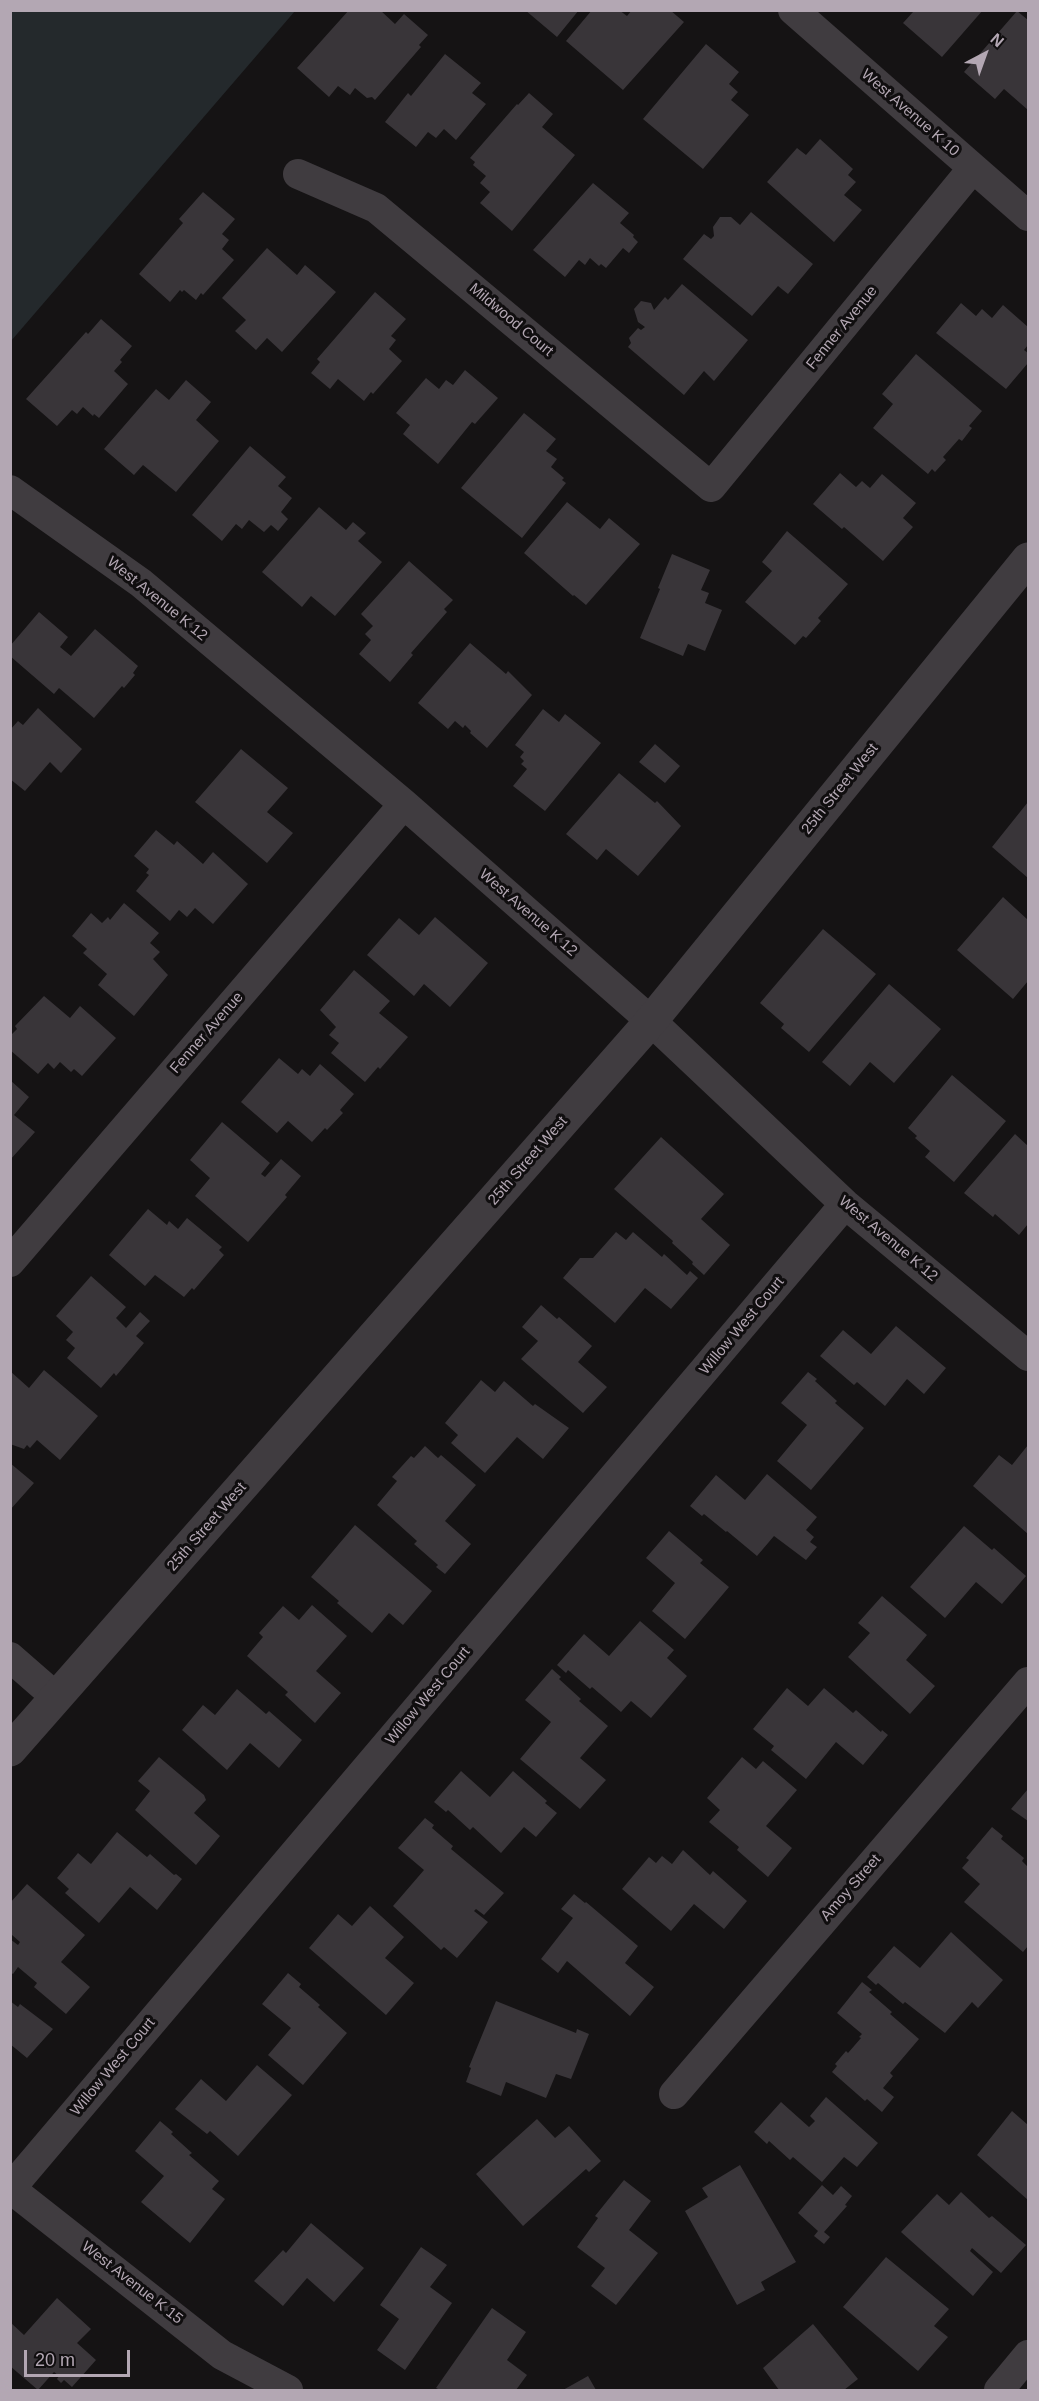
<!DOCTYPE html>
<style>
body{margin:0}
#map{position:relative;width:1039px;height:2401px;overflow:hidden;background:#151314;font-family:Helvetica,sans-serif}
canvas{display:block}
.frame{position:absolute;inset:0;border:12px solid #b3a7b3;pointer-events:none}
.north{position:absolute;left:955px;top:24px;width:60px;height:60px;-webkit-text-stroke:4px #100e0f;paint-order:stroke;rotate:41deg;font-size:16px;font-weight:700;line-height:24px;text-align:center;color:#b3a7b3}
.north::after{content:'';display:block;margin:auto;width:21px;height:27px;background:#b3a7b3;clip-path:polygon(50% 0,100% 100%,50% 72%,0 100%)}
.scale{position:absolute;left:24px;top:2350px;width:106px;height:27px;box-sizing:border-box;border:3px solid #b3a7b3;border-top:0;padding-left:8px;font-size:18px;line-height:21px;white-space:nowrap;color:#b3a7b3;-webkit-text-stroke:4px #100e0f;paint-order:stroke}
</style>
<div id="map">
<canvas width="1039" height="2401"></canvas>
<div class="frame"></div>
<div class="north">N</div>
<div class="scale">20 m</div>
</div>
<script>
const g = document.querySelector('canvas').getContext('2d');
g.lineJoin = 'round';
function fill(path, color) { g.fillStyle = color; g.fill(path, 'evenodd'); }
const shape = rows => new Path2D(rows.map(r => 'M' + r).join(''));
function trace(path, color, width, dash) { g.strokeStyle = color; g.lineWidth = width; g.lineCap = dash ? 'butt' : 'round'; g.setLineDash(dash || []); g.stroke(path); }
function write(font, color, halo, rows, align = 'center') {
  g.font = font + ' Helvetica,sans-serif'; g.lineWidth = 6; g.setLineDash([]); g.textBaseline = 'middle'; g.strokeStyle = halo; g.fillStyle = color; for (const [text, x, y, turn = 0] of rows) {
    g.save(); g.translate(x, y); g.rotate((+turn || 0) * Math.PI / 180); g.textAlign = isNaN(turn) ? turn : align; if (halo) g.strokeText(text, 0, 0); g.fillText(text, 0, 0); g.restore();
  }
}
const green = shape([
 [11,10,295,11,11,341,10,11]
]);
const building = shape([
 [349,10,380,10,395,24,404,14,428,35,419,45,421,47,375,100,372,97,367,98,355,88,350,95,338,86,329,97,297,68],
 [525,10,579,10,557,37],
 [592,10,619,10,627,16,632,10,638,12,670,10,684,22,623,90,566,41],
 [912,10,983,10,942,57,903,23,913,12],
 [1017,11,1028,20,1028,110,1004,89,995,99,964,72],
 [706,44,739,72,729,84,738,92,731,100,749,115,703,169,643,119],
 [445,54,481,83,472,93,486,104,456,140,444,129,436,138,428,132,416,147,385,122,408,93,411,96],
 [529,93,553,114,542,127,575,155,512,231,480,203,490,192,480,183,486,176,473,165,475,162,470,158,517,104,518,105],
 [820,139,853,169,848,175,856,182,844,195,862,210,834,242,767,182,797,148,806,155],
 [593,183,629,213,620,223,634,235,633,237,638,242,629,253,623,248,606,268,601,264,599,266,590,258,585,265,579,260,565,277,533,250],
 [203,192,235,219,222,234,229,240,222,249,234,260,203,295,201,293,196,300,184,290,182,292,180,290,170,302,139,274,183,223,179,219],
 [751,212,813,264,788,294,778,286,752,316,683,259,704,234,711,239,714,236,713,227,720,217,731,217,740,225],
 [267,248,297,275,305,265,336,292,282,352,267,338,256,350,235,331,246,320,222,298],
 [682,284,748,340,714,381,704,371,684,395,628,347,631,343,629,338,638,328,641,330,645,327,638,322,634,309,641,301,651,303,654,310,665,297,668,300],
 [375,292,406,319,391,336,396,340,389,349,402,361,373,394,371,392,364,401,338,379,330,389,311,373,320,362,317,359],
 [961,303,976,316,982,309,992,318,1003,305,1028,327,1028,345,1024,350,1028,353,1028,363,1006,389,936,333],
 [101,319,132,346,120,360,122,362,114,371,128,384,99,418,94,414,93,416,83,407,77,414,72,410,57,426,26,399,86,332,88,334],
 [916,354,982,411,969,426,972,428,962,441,959,439,943,457,946,460,935,472,932,469,928,474,873,428,893,404,882,394],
 [465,370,498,398,475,424,472,422,438,464,403,434,410,425,396,413,426,378,439,389,446,380,453,385],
 [186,380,211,402,196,420,219,441,176,492,143,465,134,475,104,449,156,389,169,400],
 [524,413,556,439,546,451,557,459,551,467,564,478,562,480,566,483,522,538,461,488],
 [250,446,286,477,278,486,292,498,281,512,288,519,278,531,271,525,264,532,249,520,242,529,236,524,222,541,192,515],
 [840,473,856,487,862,481,870,488,882,474,916,503,903,518,913,527,883,561,844,527,842,529,813,504],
 [567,502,600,529,609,518,640,544,586,605,574,595,573,596,524,553],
 [319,507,346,530,353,522,366,533,358,541,382,562,335,616,311,596,302,607,262,572],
 [787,531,848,584,818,618,821,621,806,638,803,636,795,645,745,602,772,571,762,562],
 [672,554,710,570,701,590,709,593,705,603,722,610,705,651,688,644,683,656,640,638,660,589,658,588],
 [409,561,453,600,444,609,447,612,411,653,413,655,390,682,359,654,371,640,365,634,373,626,361,614],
 [39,612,68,637,60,647,71,656,95,629,138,666,133,673,135,675,124,688,122,686,94,718,59,688,54,694,10,656,10,646],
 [470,643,506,674,508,671,532,695,487,748,470,733,471,731,465,725,463,728,455,721,448,729,418,703],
 [38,708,82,749,61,773,50,762,25,791,10,779,10,730,18,721,23,725],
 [543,709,559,722,565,714,601,743,545,811,513,786,527,769,521,764,524,761,520,757,524,752,515,745],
 [655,744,680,766,665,783,639,762],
 [241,749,288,788,267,812,293,833,267,863,195,802],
 [619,773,655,803,657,801,681,826,638,876,606,849,597,860,566,834],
 [1028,802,1028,878,992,847],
 [156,830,174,845,177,841,203,864,213,852,248,884,213,924,195,908,187,917,179,910,170,921,136,891,149,875,146,873,149,869,134,856],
 [1003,897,1028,920,1028,981,1013,999,957,950],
 [124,903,159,933,150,943,160,952,153,959,168,975,134,1016,98,985,107,974,83,953,87,949,72,936,91,913,102,923,108,917,110,920],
 [435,917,488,963,450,1007,424,984,414,996,367,955,399,918,419,935],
 [823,929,876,974,809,1052,781,1028,784,1024,760,1003],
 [354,970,390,1001,379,1013,408,1037,380,1069,378,1067,365,1082,331,1053,339,1043,329,1035,336,1027,320,1010],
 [889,984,941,1029,894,1083,870,1062,850,1086,822,1062],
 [44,996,70,1018,80,1006,116,1038,82,1076,74,1069,71,1072,60,1062,54,1069,48,1063,38,1074,10,1050,10,1036,17,1029,15,1026],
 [279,1058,298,1074,302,1069,310,1076,320,1064,354,1094,340,1110,343,1113,327,1130,325,1128,312,1142,288,1121,277,1133,241,1102],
 [952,1075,1006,1121,954,1182,925,1157,930,1151,915,1138,917,1136,908,1128],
 [10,1080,29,1097,14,1115,35,1132,10,1160],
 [222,1122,270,1163,261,1174,265,1177,281,1159,301,1176,285,1195,287,1197,248,1242,195,1196,210,1178,190,1160],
 [1015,1134,1028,1146,1028,1224,1019,1235,995,1214,993,1217,964,1193],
 [661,1137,724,1194,701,1219,730,1245,704,1275,692,1264,693,1262,672,1243,673,1241,614,1189],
 [148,1209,167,1225,169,1221,178,1229,187,1218,222,1247,219,1250,224,1255,194,1290,192,1288,184,1297,155,1275,145,1286,109,1255],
 [616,1232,626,1240,633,1232,662,1257,664,1254,687,1275,690,1271,698,1278,671,1309,645,1288,615,1323,563,1278,580,1258,593,1258],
 [91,1276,126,1307,116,1318,126,1328,140,1312,150,1321,136,1336,144,1343,116,1376,114,1373,101,1388,67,1358,75,1348,66,1340,73,1332,56,1316],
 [541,1305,557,1319,559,1317,592,1346,578,1362,607,1387,583,1413,521,1359,538,1341,522,1327],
 [896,1326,946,1368,924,1394,907,1379,885,1406,857,1382,854,1385,820,1356,843,1330,871,1354],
 [44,1370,98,1416,60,1460,37,1440,30,1448,27,1445,24,1449,10,1444,10,1371,29,1388],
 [808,1372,817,1379,815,1381,837,1401,835,1403,864,1428,811,1490,777,1461,807,1425,781,1403],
 [481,1380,495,1392,504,1381,533,1406,535,1404,569,1428,543,1459,517,1437,485,1473,451,1443,458,1435,445,1423],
 [1028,1445,1028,1534,973,1486,999,1455,1012,1465],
 [425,1446,438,1458,441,1455,476,1485,445,1521,471,1544,445,1574,436,1567,438,1565,414,1544,417,1541,377,1505,397,1481,392,1477,411,1456,414,1458],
 [10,1463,34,1483,10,1510],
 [767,1474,817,1517,806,1530,814,1537,810,1542,817,1547,806,1560,774,1536,757,1556,727,1531,726,1532,704,1514,702,1516,690,1506,716,1475,745,1500],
 [355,1525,432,1591,403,1625,389,1613,372,1633,337,1603,339,1601,311,1577],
 [964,1526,992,1550,994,1548,1026,1576,1002,1604,976,1582,945,1618,910,1587],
 [669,1531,703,1560,700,1563,729,1587,685,1639,652,1611,675,1583,646,1558],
 [882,1596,927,1635,906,1660,935,1686,910,1714,848,1657,870,1633,858,1623],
 [312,1605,347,1636,316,1671,341,1693,315,1723,285,1695,288,1692,247,1656,263,1637,259,1633,283,1606,299,1620],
 [640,1621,674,1650,667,1658,687,1676,651,1718,631,1701,621,1712,592,1687,590,1689,568,1670,566,1673,557,1665,584,1634,609,1656],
 [552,1669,561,1677,559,1679,581,1699,579,1701,608,1726,580,1758,606,1780,580,1809,520,1759,551,1722,525,1700],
 [787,1688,808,1706,824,1688,853,1713,856,1710,881,1732,882,1730,888,1735,863,1765,836,1742,806,1779,771,1750,774,1746,753,1729],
 [237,1689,266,1714,269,1711,302,1740,279,1768,250,1743,227,1770,182,1730,203,1705,215,1715],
 [159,1757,204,1795,206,1800,194,1813,220,1836,196,1865,135,1810,150,1791,138,1781],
 [742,1757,756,1769,763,1761,797,1790,766,1826,792,1848,768,1877,737,1850,739,1847,709,1822,720,1810,707,1798],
 [461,1771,490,1797,513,1771,547,1801,545,1803,557,1813,536,1837,524,1827,501,1853,473,1827,470,1830,448,1810,446,1812,434,1802],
 [1028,1789,1028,1821,1011,1809],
 [425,1818,434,1825,432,1828,453,1846,451,1849,504,1893,484,1915,476,1909,474,1911,488,1922,457,1958,444,1947,441,1950,393,1906,424,1870,398,1848],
 [992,1827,1003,1836,1001,1839,1024,1858,1022,1861,1028,1867,1028,1946,1023,1952,964,1902,980,1884,962,1868,969,1860,966,1858],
 [117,1832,147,1857,150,1854,174,1875,176,1874,182,1879,157,1910,130,1887,99,1923,65,1893,69,1889,57,1878,78,1853,91,1864],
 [683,1850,710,1875,713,1871,747,1901,724,1929,694,1904,671,1931,622,1889,649,1857,656,1863,662,1856,672,1864],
 [27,1884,85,1935,61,1962,90,1987,66,2014,34,1987,37,1983,18,1967,13,1974,10,1972,10,1939,18,1945,20,1942,12,1935,10,1903],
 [574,1894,585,1903,586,1902,638,1946,625,1963,654,1987,630,2016,567,1961,558,1973,541,1959,573,1918,561,1909],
 [370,1906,404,1937,385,1958,414,1983,386,2015,309,1948,338,1914,352,1926],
 [951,1932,1003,1980,978,2008,972,2002,945,2033,905,2002,903,2004,878,1983,876,1985,867,1977,894,1946,920,1968],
 [288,1973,301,1984,299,1987,320,2005,318,2007,347,2033,303,2085,268,2055,291,2028,262,2004],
 [862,1982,872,1990,869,1992,892,2012,890,2014,919,2039,890,2073,893,2076,883,2088,894,2097,882,2112,867,2099,865,2101,832,2072,837,2066,835,2064,846,2051,848,2053,861,2038,859,2037,862,2034,837,2013],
 [10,2001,18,2007,20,2004,53,2029,27,2058,10,2044],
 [496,2001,576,2033,577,2029,589,2034,571,2079,556,2074,546,2098,506,2082,501,2096,466,2082,471,2068,469,2067],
 [257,2065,292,2095,238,2156,210,2131,207,2134,175,2109,201,2079,226,2101],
 [826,2097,878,2143,857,2167,844,2157,822,2182,793,2157,790,2160,769,2141,767,2144,754,2132,781,2102,809,2127,815,2121,810,2116],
 [1012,2111,1028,2125,1028,2200,977,2155],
 [537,2119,555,2138,569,2126,601,2161,589,2172,586,2169,523,2226,476,2174],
 [160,2121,173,2132,171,2134,192,2153,189,2155,219,2181,212,2189,225,2199,190,2243,141,2202,164,2176,135,2151],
 [740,2165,796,2262,761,2282,765,2290,737,2305,685,2211,708,2197,702,2188],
 [624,2180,651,2201,629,2230,658,2253,616,2305,591,2286,605,2268,577,2247,598,2218,595,2216],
 [822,2185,833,2195,841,2186,852,2196,845,2205,847,2206,824,2232,830,2237,824,2244,814,2236,818,2231,798,2213],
 [961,2192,989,2218,992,2216,1026,2245,1001,2273,972,2248,970,2251,993,2272,973,2296,901,2232,937,2194,949,2205],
 [311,2223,364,2268,334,2302,307,2278,283,2306,254,2281,283,2250,286,2253],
 [421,2247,447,2265,430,2287,452,2303,405,2370,377,2350,399,2319,380,2305],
 [886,2257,949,2309,934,2326,948,2337,918,2371,843,2307],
 [57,2298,91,2329,77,2343,96,2360,72,2387,64,2380,61,2383,57,2379,59,2376,54,2372,38,2390,10,2366,10,2322,24,2335],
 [492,2308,526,2332,507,2360,527,2375,516,2390,440,2390,436,2388],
 [813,2324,858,2379,844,2390,779,2390,763,2368],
 [588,2376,596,2390,563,2390]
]);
const minor = shape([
 [793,10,1028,216],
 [298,174,376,208,711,487,973,168],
 [10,490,141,583,404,804,651,1021,845,1204,1028,1356],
 [10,1262,404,804],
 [10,1657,57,1698],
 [674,2094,1028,1682],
 [10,2189,845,1204],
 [11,2189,222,2355,288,2390],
 [999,2390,1028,2355]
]);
const tertiary = shape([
 [10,1750,651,1021,1028,559]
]);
const streetNames = [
 ["West Avenue K 10",910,113,41],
 ["Mildwood Court",511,320,40],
 ["Fenner Avenue",842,328,-51],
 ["West Avenue K 12",157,599,39],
 ["25th Street West",840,789,-51],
 ["West Avenue K 12",528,913,41],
 ["Fenner Avenue",207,1033,-49],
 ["25th Street West",528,1161,-49],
 ["West Avenue K 12",888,1239,40],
 ["Willow West Court",742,1326,-50],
 ["25th Street West",207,1527,-49],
 ["Willow West Court",428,1696,-50],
 ["Amoy Street",851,1888,-49],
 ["Willow West Court",113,2067,-50],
 ["West Avenue K 15",132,2283,38]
];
fill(green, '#24292c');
fill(building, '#393539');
trace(minor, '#403c40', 30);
trace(tertiary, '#403c40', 33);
write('15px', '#b3a7b3', '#100e0f', streetNames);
</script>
